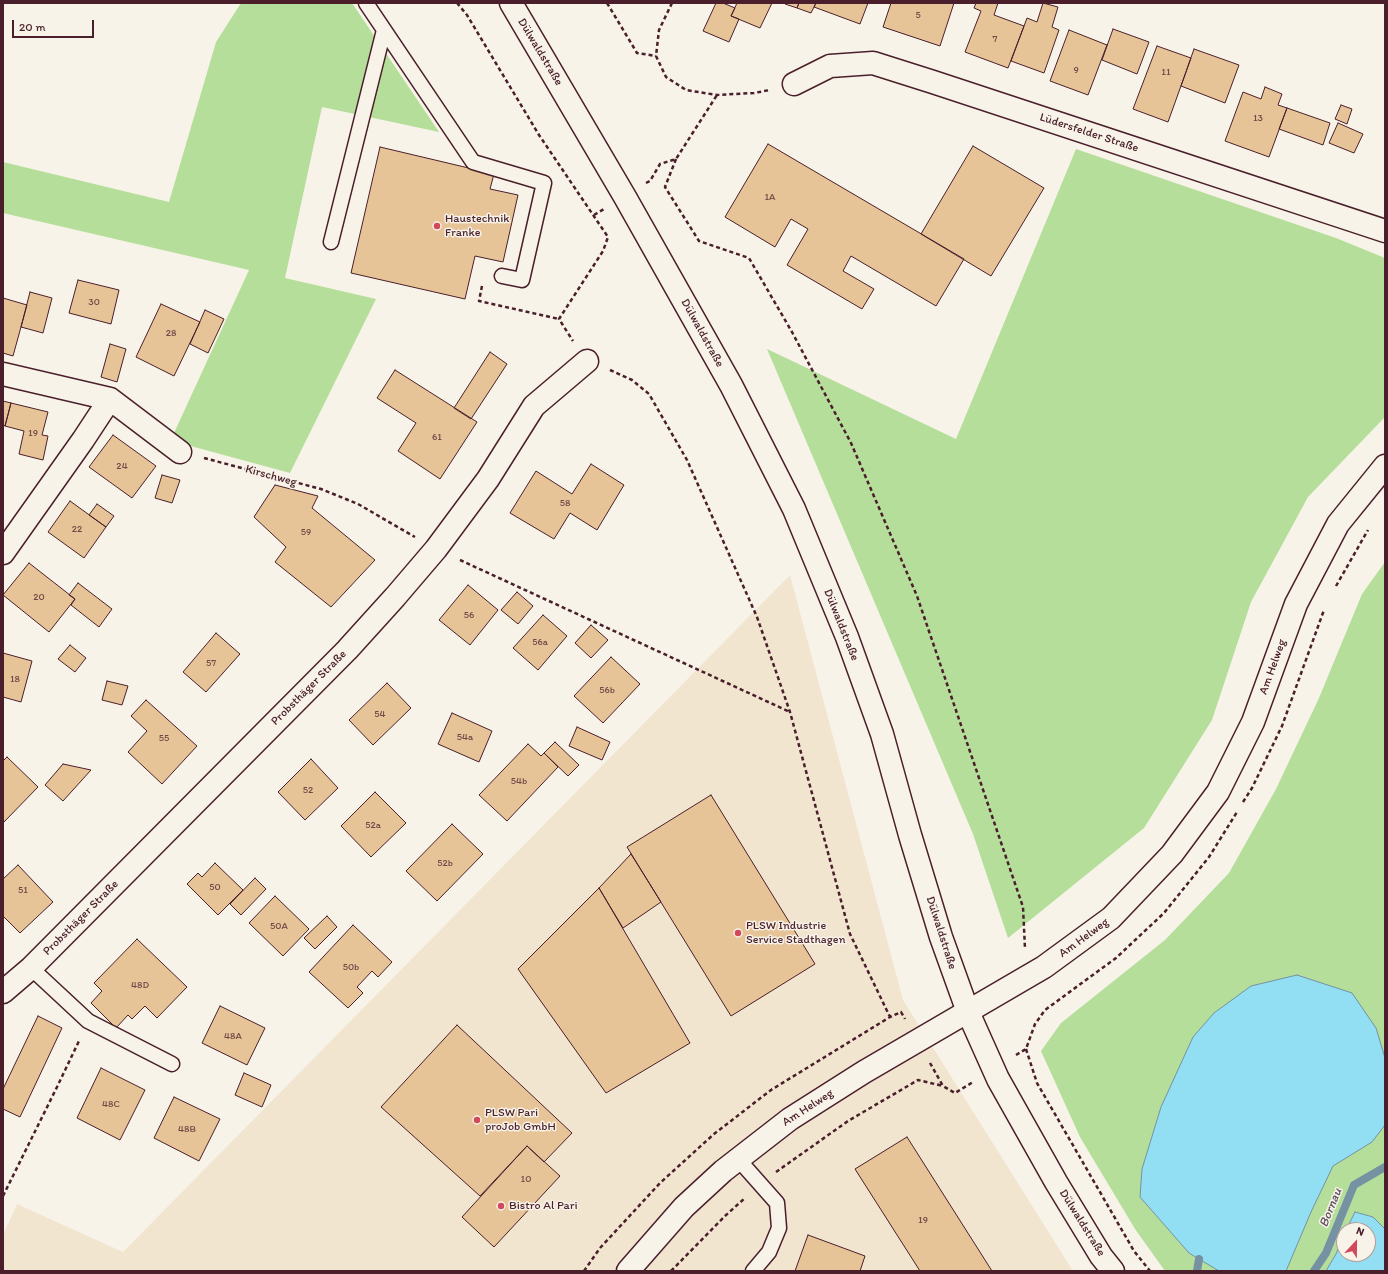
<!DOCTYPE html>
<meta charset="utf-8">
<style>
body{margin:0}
#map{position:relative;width:1388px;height:1274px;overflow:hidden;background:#f7f3e8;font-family:Itim,sans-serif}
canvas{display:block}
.frame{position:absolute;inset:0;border:4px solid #4a1f2b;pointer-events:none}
.north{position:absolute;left:1336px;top:1222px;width:40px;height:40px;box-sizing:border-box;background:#f7f3e8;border:1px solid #b29e9c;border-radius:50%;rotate:22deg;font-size:11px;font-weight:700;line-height:16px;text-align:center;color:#4a1f2b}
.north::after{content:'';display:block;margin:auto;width:14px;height:18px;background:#d1495b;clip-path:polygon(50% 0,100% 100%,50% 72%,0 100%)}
.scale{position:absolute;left:12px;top:20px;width:82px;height:18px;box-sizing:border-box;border:2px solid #4a1f2b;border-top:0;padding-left:5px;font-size:12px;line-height:14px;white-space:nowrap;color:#4a1f2b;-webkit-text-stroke:3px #f7f3e8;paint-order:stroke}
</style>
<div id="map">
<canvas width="1388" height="1274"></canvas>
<div class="frame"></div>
<div class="north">N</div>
<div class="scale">20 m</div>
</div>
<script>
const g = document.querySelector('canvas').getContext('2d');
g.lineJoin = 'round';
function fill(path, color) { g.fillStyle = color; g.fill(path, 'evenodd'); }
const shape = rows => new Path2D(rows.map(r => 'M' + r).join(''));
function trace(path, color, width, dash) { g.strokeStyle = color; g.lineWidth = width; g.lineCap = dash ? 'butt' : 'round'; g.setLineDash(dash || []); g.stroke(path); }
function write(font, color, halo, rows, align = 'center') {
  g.font = font + ' Itim,sans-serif'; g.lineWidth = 3; g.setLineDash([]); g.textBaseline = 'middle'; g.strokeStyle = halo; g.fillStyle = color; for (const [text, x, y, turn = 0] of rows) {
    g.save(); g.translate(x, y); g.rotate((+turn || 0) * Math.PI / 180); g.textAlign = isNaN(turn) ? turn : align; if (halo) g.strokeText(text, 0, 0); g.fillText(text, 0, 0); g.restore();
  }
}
const built = shape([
 [790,575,903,1000,1073,1271,3,1271,3,1235,17,1204,123,1252]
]);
const green = shape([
 [241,3,352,3,439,132,322,107,285,278,376,299,290,473,187,445,174,433,249,270,3,213,3,162,169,202,216,42],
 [1076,149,1336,238,1385,258,1385,417,1308,497,1251,602,1212,720,1144,828,1008,938,973,834,767,349,956,439],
 [1385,562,1385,1271,1165,1271,1135,1229,1080,1137,1041,1051,1061,1023,1165,940,1229,873,1276,789,1319,698,1362,594],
 [1344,1230,1368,1230,1368,1254,1344,1254]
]);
const water = shape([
 [1297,975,1352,993,1376,1028,1385,1058,1385,1125,1372,1142,1333,1166,1311,1212,1286,1271,1219,1271,1189,1253,1140,1197,1142,1169,1161,1107,1193,1037,1214,1013,1251,986,1297,975],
 [1355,1212,1373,1217,1385,1229,1385,1271,1326,1271,1336,1254,1344,1234,1344,1254,1368,1254,1368,1230,1346,1230,1355,1212]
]);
const stream = shape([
 [1197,1271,1199,1259],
 [1314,1271,1326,1253,1354,1185,1385,1167]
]);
const building = shape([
 [716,3,723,3,735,8,731,16,739,19,729,42,703,31,716,3],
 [737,3,772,3,760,28,731,16,737,3],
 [785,3,799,3,797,8,785,4,785,3],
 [799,3,816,3,811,13,797,8,799,3],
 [816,3,868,3,860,24,814,7,816,3],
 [891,3,954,3,940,46,883,27,891,3],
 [976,3,998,3,994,15,1024,26,1008,68,965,52,981,11,974,8,976,3],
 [1043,3,1058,7,1052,27,1059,30,1044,73,1011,61,1027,18,1037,22,1043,3],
 [1113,29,1149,42,1137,74,1102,60,1113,29],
 [1069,30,1107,45,1088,95,1050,81,1069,30],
 [1157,46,1191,58,1168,122,1133,109,1157,46],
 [1194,49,1239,65,1225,103,1181,86,1194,49],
 [1265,87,1282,94,1278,105,1287,108,1269,157,1225,141,1243,92,1261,99,1265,87],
 [1341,105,1352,109,1347,124,1335,119,1341,105],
 [1287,108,1330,123,1323,145,1279,129,1287,108],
 [1338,123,1363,134,1354,153,1329,143,1338,123],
 [768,144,964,259,936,306,851,256,843,271,874,289,862,309,787,265,808,229,791,219,775,247,725,217,768,144],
 [973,146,1044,188,991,276,921,234,973,146],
 [380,147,494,174,490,189,518,195,503,262,475,256,465,299,351,273,380,147],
 [78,280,119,290,111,324,69,313,78,280],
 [30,292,52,298,43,333,21,327,30,292],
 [3,298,27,305,13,356,3,353,3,298],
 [161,304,200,322,174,376,136,357,161,304],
 [205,310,224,319,208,353,190,344,205,310],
 [110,344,126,349,117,382,101,377,110,344],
 [490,352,507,364,471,419,454,408,490,352],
 [395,370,477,422,440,479,398,451,416,423,377,398,395,370],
 [3,401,11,403,5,426,3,425,3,401],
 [11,403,48,412,42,435,48,436,43,460,19,454,24,431,5,426,11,403],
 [113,435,156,466,132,498,89,467,113,435],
 [591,464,624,485,597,530,570,513,554,539,510,513,536,471,572,494,591,464],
 [162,475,180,480,172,503,155,498,162,475],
 [275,485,318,496,312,508,375,560,331,607,275,562,286,547,254,517,275,485],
 [70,501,106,527,84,558,48,532,70,501],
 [97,504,114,516,106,527,89,515,97,504],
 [29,563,75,599,49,632,3,595,29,563],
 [78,583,112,609,99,627,71,605,75,599,69,595,78,583],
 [468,585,498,610,470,645,439,620,468,585],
 [517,592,533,606,518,624,501,610,517,592],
 [543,615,567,636,538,670,513,648,543,615],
 [591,625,608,640,591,658,575,643,591,625],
 [216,633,240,654,206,692,183,672,216,633],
 [70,645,86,658,75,672,58,659,70,645],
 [3,653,32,661,21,702,3,697,3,653],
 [611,657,640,684,603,723,574,696,611,657],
 [107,681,128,686,122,705,102,700,107,681],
 [387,683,411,708,373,745,349,720,387,683],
 [146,700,197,746,162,784,128,752,147,731,131,716,146,700],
 [452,713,492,731,479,762,438,744,452,713],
 [577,727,610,742,602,760,569,746,577,727],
 [555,742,579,765,568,776,544,753,555,742],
 [528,744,541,756,544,753,558,767,507,821,479,795,528,744],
 [7,757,38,787,3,823,3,761,7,757],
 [311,759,338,788,305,820,278,792,311,759],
 [63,764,91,770,63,801,45,785,63,764],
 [375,792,406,823,371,857,341,826,375,792],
 [711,795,815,964,731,1016,627,847,711,795],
 [452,824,483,854,437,901,406,871,452,824],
 [631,854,661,902,623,928,599,888,631,854],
 [215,863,243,890,218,915,187,884,198,873,202,877,215,863],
 [18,865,53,902,20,933,3,916,3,879,18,865],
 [255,878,266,889,241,915,230,904,255,878],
 [599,888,690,1043,606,1093,518,969,599,888],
 [275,896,309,929,283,956,249,923,275,896],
 [327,916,337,927,315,949,304,938,327,916],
 [353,925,392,962,378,977,372,971,357,987,363,993,348,1008,309,972,353,925],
 [137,939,187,987,157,1018,145,1006,132,1019,128,1015,116,1028,91,1003,102,991,94,983,137,939],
 [220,1006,265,1028,247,1065,202,1043,220,1006],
 [38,1016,62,1028,20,1117,3,1109,3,1089,38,1016],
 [457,1025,572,1133,544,1162,527,1146,480,1196,381,1107,457,1025],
 [101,1068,145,1090,120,1140,77,1118,101,1068],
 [244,1073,271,1085,262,1107,235,1095,244,1073],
 [174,1097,220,1119,199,1161,154,1138,174,1097],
 [907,1137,992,1271,920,1271,855,1169,907,1137],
 [527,1146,560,1176,494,1247,462,1217,527,1146],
 [808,1235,865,1256,860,1271,795,1271,808,1235]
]);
const path = shape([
 [457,3,467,15,539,135,608,237,603,251,559,319,573,341],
 [607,3,637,53,656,56],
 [672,3,659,30,656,56,666,77,686,90,717,95,754,93,770,90],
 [676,159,665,187,699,241,749,258,792,332,851,443,917,596,1023,907,1025,949],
 [646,183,650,181,660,164,676,159,717,95],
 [594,215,604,209],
 [482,286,479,301,559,319],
 [610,370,632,380,649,394,687,460,757,617,790,712,850,934,890,1017],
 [204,458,321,489,358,504,415,537],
 [460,560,790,712],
 [1336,586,1368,530],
 [1243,802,1252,788,1282,726,1324,610],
 [1026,1049,1037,1083,1134,1251,1150,1271],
 [1016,1055,1026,1049,1035,1024,1045,1010,1116,958,1164,913,1209,857,1237,812],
 [930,1063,943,1086,955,1093,973,1082],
 [776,1172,848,1121,918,1080,943,1086],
 [3,1196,57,1087,79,1041],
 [584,1271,600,1248,660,1183,714,1134,771,1090,890,1017,901,1012,905,1019],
 [671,1271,725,1216,745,1198]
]);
const service = shape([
 [366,3,473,162,544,183,522,280,502,276],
 [331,242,384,30],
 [31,968,88,1021,172,1064],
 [738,1159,777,1203,779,1228,769,1252,753,1271]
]);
const minor = shape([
 [794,84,830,66,873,63,933,82,1385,231],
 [3,374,110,399,180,452],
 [3,553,83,440,110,399],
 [3,992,31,968,347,650,395,597,436,549,488,479,534,406,587,361]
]);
const tertiary = shape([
 [511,3,625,197,731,385,794,509,847,637,882,734,910,835,941,937,968,1012,998,1079,1056,1182,1101,1256,1113,1271]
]);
const secondary = shape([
 [628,1271,684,1207,723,1171,790,1119,864,1072,1044,967,1111,918,1172,854,1218,792,1253,722,1296,604,1338,524,1385,466]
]);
const markers = [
 [437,226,4,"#d1495b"],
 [738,933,4,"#d1495b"],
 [477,1120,4,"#d1495b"],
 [501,1206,4,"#d1495b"]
];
const numberNames = [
 ["5",918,15],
 ["7",995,39],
 ["9",1076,70],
 ["11",1166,72],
 ["13",1258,118],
 ["1A",770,197],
 ["30",94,302],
 ["28",171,333],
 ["19",33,433],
 ["61",437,437],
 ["24",122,466],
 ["58",565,503],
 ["22",77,529],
 ["59",306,532],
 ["20",39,597],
 ["56",469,615],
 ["56a",540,642],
 ["57",211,663],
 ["18",15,679],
 ["56b",607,690],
 ["54",380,714],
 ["54a",465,737],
 ["55",164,738],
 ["54b",519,781],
 ["52",308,790],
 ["52a",373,825],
 ["52b",445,863],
 ["50",215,887],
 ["51",23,890],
 ["50A",279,926],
 ["50b",351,967],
 ["48D",140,985],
 ["48A",233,1036],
 ["48C",111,1104],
 ["48B",187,1129],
 ["10",526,1179],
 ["19",923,1220]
];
const streetNames = [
 ["Dülwaldstraße",540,52,59],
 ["Lüdersfelder Straße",1089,133,18],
 ["Dülwaldstraße",702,333,61],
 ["Kirschweg",271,476,15],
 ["Dülwaldstraße",841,625,68],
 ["Am Helweg",1273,667,-70],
 ["Probsthäger Straße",309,688,-45],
 ["Probsthäger Straße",81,918,-45],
 ["Dülwaldstraße",941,933,72],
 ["Am Helweg",1084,938,-36],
 ["Am Helweg",808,1108,-33],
 ["Dülwaldstraße",1082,1223,58]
];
const poiNames = [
 ["Haustechnik",445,219],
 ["Franke",445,233],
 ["PLSW Industrie",746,926],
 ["Service Stadthagen",746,940],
 ["PLSW Pari",485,1113],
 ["proJob GmbH",485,1127],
 ["Bistro Al Pari",509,1206]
];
const waterNames = [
 ["Bornau",1331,1208,-68]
];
fill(built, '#f2e5d0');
fill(green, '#b5de9a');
fill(water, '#92dff3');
trace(water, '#7592a3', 1);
trace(stream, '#7592a3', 8);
fill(building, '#e6c498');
trace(building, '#4a1f2b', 1);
trace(service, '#4a1f2b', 17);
trace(minor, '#4a1f2b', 25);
trace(tertiary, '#4a1f2b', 25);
trace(secondary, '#4a1f2b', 25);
trace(path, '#4a1f2b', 2.5, [4, 3]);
trace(service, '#f7f3e8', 14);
trace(minor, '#f7f3e8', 22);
trace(tertiary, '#f7f3e8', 22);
trace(secondary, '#f7f3e8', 22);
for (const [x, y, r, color] of markers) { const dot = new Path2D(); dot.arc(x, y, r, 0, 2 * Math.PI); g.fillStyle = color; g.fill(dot); trace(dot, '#f7f3e8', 1.5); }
write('10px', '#714846', null, numberNames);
write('12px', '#4a1f2b', '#f7f3e8', streetNames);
write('12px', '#4a1f2b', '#f7f3e8', poiNames, 'left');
write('italic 13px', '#5c4f5d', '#f7f3e8', waterNames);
</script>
